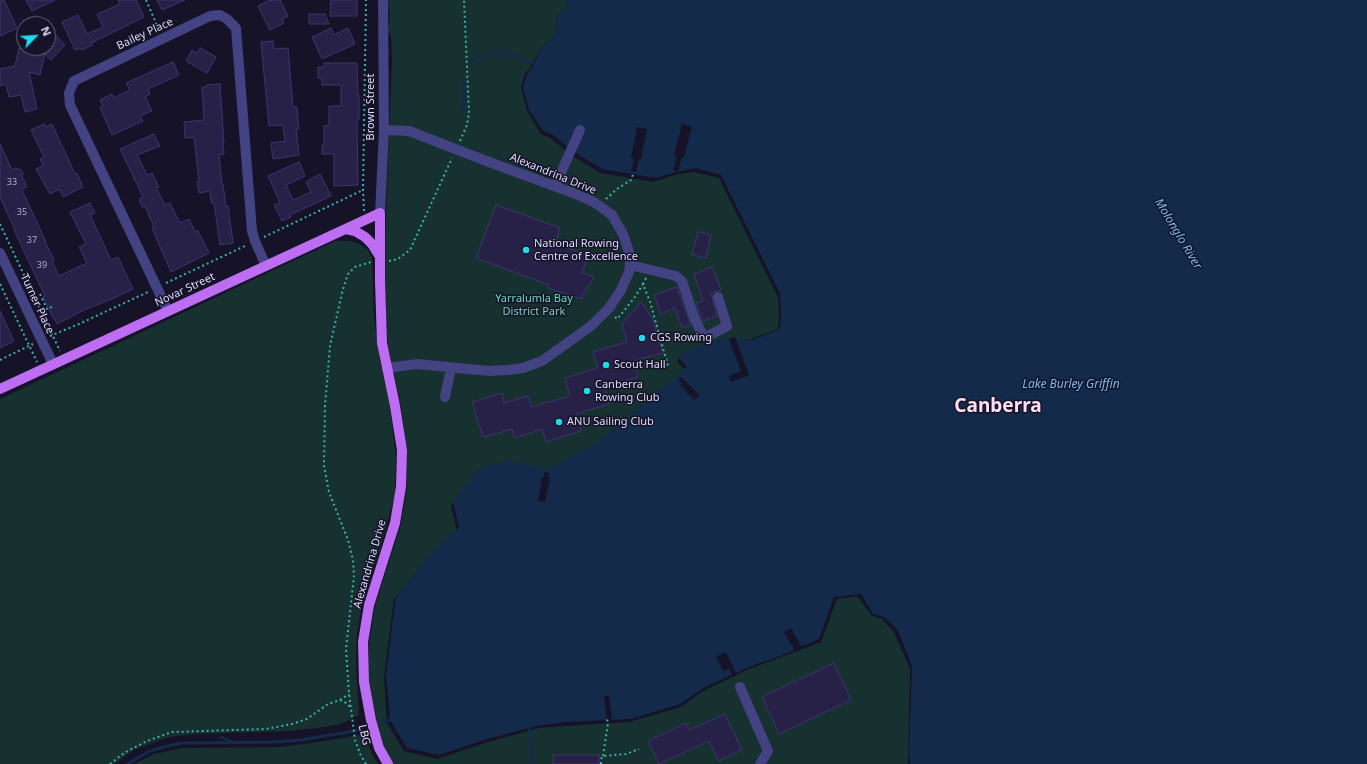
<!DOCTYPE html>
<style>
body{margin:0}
#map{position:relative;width:1367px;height:764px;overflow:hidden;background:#161328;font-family:"Noto Sans",sans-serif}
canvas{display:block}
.north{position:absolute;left:16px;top:16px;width:40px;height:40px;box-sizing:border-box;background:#161328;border:1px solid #66637d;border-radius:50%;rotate:65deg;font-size:11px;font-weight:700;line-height:16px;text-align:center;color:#dfdcfc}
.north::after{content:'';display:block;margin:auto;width:14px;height:18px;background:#1adceb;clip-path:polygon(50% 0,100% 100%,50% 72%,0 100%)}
</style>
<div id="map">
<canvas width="1367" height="764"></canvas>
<div class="north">N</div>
</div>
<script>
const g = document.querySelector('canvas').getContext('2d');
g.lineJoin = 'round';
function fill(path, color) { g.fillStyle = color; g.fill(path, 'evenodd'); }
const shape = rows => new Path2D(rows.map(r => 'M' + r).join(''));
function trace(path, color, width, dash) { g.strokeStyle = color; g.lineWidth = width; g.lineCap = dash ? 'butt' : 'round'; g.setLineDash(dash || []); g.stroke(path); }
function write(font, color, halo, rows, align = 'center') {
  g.font = font + ' "Noto Sans",sans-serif'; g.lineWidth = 3; g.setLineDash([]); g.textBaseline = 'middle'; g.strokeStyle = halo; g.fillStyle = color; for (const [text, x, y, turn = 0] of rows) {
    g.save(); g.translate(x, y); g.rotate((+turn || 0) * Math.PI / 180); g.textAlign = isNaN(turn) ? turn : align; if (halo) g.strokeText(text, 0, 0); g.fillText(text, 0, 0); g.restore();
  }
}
const green = shape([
 [388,0,567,0,566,9,557,16,555,36,540,49,532,65,525,74,521,87,527,111,541,134,550,138,570,154,600,173,653,182,678,174,694,172,719,178,778,297,779,315,778,329,751,339,724,341,682,355,677,361,685,370,599,445,549,472,476,473,451,506,457,531,431,555,394,599,384,677,387,723,404,751,437,759,485,743,538,728,565,726,629,722,681,707,703,691,747,670,821,642,837,599,857,596,872,616,882,619,894,632,910,669,908,764,393,764,385,749,377,721,369,683,369,643,375,606,401,524,407,488,407,450,401,407,388,346,386,319,385,284,386,214,392,60,391,34,387,32,390,17],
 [335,241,350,241,359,244,368,250,372,258,374,318,380,362,389,401,396,457,395,495,380,549,363,600,357,633,356,661,359,715,341,724,325,727,287,731,193,734,169,737,133,750,115,764,0,764,0,399],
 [364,734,372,754,378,764,134,764,154,754,182,748,279,747,312,743]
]);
const water = shape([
 [567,0,1367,0,1367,764,910,764,909,753,912,666,897,629,884,617,873,614,861,594,834,597,819,639,780,656,749,667,705,687,680,704,631,719,567,722,541,725,487,739,439,755,407,748,390,720,386,674,396,596,433,552,459,527,453,502,478,469,508,461,548,469,600,441,687,367,679,358,684,351,726,338,752,340,780,329,781,312,780,294,721,175,696,168,680,171,656,178,602,169,571,150,553,135,543,131,529,110,523,87,528,72,533,66,540,49,555,36,557,16,566,9]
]);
const pier = shape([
 [682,124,692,127,684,157,682,157,678,172,673,170,677,156,674,155],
 [637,127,647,129,641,159,639,159,636,172,631,172,634,159,631,157],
 [735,337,749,375,731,382,729,376,741,371,729,339],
 [681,377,685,381,686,381,699,395,694,400,680,385,682,384,678,379],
 [544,472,549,473,548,477,550,478,545,502,538,501,542,477,544,477],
 [791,628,802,648,795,651,784,632],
 [726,652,737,675,733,677,729,669,723,671,716,657],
 [604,696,609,696,612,720,607,720]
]);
const stream = shape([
 [470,60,495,53,503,54,518,57,537,65],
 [464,80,465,111],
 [381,722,390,720],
 [529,728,532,764],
 [221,737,232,742],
 [127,764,150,751,163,747,182,743,274,742,301,740,360,730,363,727]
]);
const building = shape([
 [0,0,4,0,17,28,0,36,0,0],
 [26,0,55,0,32,11,26,0],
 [118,0,136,0,144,17,91,43,92,45,82,50,81,48,75,50,62,22,78,15,87,34,103,27,97,14,120,4,118,0],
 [157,0,185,0,162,10,157,0],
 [270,0,280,0,288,16,282,19,284,23,270,30,258,6,270,0],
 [331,0,357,0,357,16,330,16,331,0],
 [309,14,325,14,329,24,309,24,309,14],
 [48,27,65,45,51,60,45,54,40,75,29,72,37,109,25,112,21,95,9,97,6,84,0,86,0,69,15,66,19,48,48,48,48,27],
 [331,28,334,35,348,28,355,44,322,59,312,37,331,28],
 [273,41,274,49,288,48,293,107,297,107,299,129,296,129,299,155,273,159,271,143,285,141,283,125,269,126,261,42,273,41],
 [200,48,216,57,207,73,186,61,192,50,197,53,200,48],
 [173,62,179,75,148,89,150,94,145,97,152,111,140,116,143,121,112,135,100,108,103,106,100,100,112,94,113,98,130,90,126,83,173,62],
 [324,63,357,63,358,95,359,95,359,119,357,119,358,185,334,186,334,154,322,154,322,145,324,145,324,126,329,125,329,106,341,106,341,85,322,85,322,78,318,78,318,67,325,67,324,63],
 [220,84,224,143,223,144,224,154,219,155,222,184,223,184,226,207,228,206,233,243,220,245,214,203,211,203,210,191,199,193,197,182,199,181,194,137,185,138,184,122,204,120,202,87,206,87,207,85,220,84],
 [44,124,46,127,52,124,75,174,77,173,83,187,63,197,60,189,50,194,36,169,43,166,40,159,44,157,31,130,44,124],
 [154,134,160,146,137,155,147,175,152,173,159,187,156,188,165,205,170,203,180,223,189,219,195,232,198,231,209,253,171,272,152,228,154,227,145,206,142,207,139,199,143,197,120,149,154,134],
 [0,144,12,170,16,168,21,170,23,174,22,176,27,187,22,189,22,190,46,242,45,242,54,260,52,261,59,276,87,263,79,247,86,244,70,212,90,203,95,213,90,215,111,260,118,257,133,289,112,299,86,309,57,324,54,318,53,318,43,297,45,296,14,230,15,230,0,197,0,144],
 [299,162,305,176,286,185,293,200,311,192,306,182,320,174,331,196,290,215,291,217,282,221,274,205,280,203,268,176,299,162],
 [496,205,560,228,555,244,588,255,582,273,594,277,581,299,548,288,549,285,476,258,496,205],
 [698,232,711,235,706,258,692,255,698,232],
 [712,267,721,290,711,293,717,316,703,321,696,303,703,301,694,274,712,267],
 [677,287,691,325,682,328,675,308,661,314,654,295,677,287],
 [641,302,652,318,663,353,633,361,638,377,604,387,609,404,576,414,581,431,546,442,542,429,515,438,512,429,483,437,472,402,502,393,504,403,528,396,531,407,570,396,565,378,598,368,593,352,627,342,622,324,641,302],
 [0,311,14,341,0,348,0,311],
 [834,663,851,700,779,734,762,697,834,663],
 [725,714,742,750,719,761,709,741,659,764,648,741,686,723,689,730,725,714],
 [553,755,599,755,599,764,553,764,553,755]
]);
const path = shape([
 [146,0,159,30],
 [460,141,467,125,469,113,464,0],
 [606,199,617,189,631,180,634,172],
 [364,211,363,190,366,0],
 [0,224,60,351],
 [264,237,363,190],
 [389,261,398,259,410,250,452,158],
 [646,278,643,284,650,302,668,366],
 [166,283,247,245],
 [0,284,37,362],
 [40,294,47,309,54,306],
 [615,317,617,319,623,312,635,297,643,284],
 [50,336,79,324,148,292],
 [0,360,33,344],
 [340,700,349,694],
 [603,756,608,723,607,719],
 [110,764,124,753,147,741,172,732,266,729,292,724,307,719,328,704,340,700,346,703,350,707],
 [366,764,361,756,355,740,349,693,346,649,354,576,353,560,348,540,329,492,324,466,325,406,330,346,343,289,348,274,355,267,371,262],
 [601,764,601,759,603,756,626,754,639,749]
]);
const minor = shape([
 [384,130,409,131,481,159,573,193,594,202,612,215,623,234,629,252,630,265,629,272,621,290,609,308,591,326,542,361,523,368,508,370,489,371,417,364,387,368],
 [555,186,580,130],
 [380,213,384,130,383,0],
 [0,253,53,364],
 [630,265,676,276,682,281,694,317,703,336,708,336,727,326,718,297],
 [168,311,70,105,69,93,74,81,210,16,220,15,227,19,236,28,252,231,255,241,266,266],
 [445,397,451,368],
 [740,687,768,751,760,764]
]);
const major = shape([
 [346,229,355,231,365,237,372,244,380,257],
 [0,389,380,213,380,281,382,343,395,406,402,450,401,487,395,523,369,605,363,642,364,682,371,720,379,748,388,764]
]);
const markers = [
 [526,250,4,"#1adceb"],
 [642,338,4,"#1adceb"],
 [606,365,4,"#1adceb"],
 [587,391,4,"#1adceb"],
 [559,422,4,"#1adceb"]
];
const numberNames = [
 ["33",12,182],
 ["35",22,212],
 ["37",32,240],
 ["39",42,265]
];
const streetNames = [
 ["Bailey Place",145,34,-25],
 ["Brown Street",371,107,-90],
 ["Alexandrina Drive",553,174,22],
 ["Novar Street",185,290,-25],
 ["Turner Place",37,304,65],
 ["Alexandrina Drive",370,564,-74],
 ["LBG",364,735,77]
];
const poiNames = [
 ["National Rowing",534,244],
 ["Centre of Excellence",534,257],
 ["CGS Rowing",650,338],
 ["Scout Hall",614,365],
 ["Canberra",595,385],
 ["Rowing Club",595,398],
 ["ANU Sailing Club",567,422]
];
const parkNames = [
 ["Yarralumla Bay",534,299],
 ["District Park",534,312]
];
const waterNames = [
 ["Molonglo River",1178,234,59],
 ["Lake Burley Griffin",1071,385]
];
const townNames = [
 ["Canberra",998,407]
];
fill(green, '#163130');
fill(water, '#142a4b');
fill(pier, '#161328');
trace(stream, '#142a4b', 3);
fill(building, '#272047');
trace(building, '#3f3471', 1);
trace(path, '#3bb1a7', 2, [2, 3]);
trace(minor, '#434282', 10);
trace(major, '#bd6df2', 10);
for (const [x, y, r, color] of markers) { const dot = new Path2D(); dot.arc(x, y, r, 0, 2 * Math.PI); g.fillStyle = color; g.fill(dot); trace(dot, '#161328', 1.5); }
write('9px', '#b1adcf', null, numberNames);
write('11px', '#dfdcfc', '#161328', streetNames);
write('11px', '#dfdcfc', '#161328', poiNames, 'left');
write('11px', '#6ed7ba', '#161328', parkNames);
write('italic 12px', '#74bbf3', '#161328', waterNames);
write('bold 19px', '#fcdef2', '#161328', townNames);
</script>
